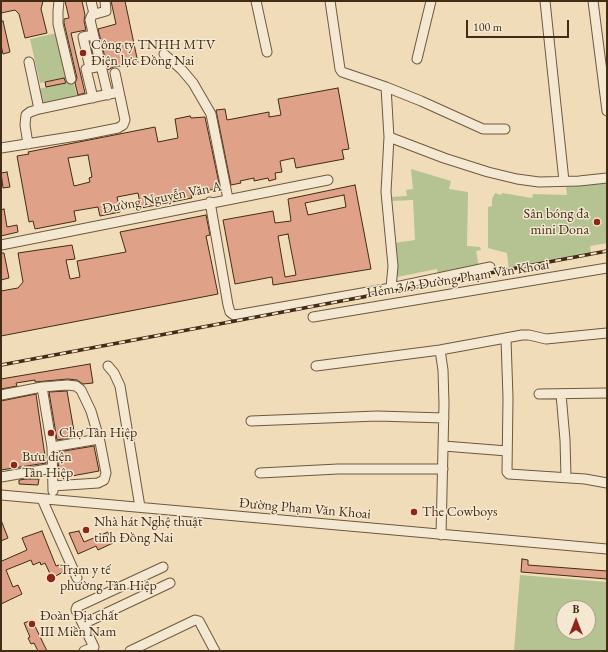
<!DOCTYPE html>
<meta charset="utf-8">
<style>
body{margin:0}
#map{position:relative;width:608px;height:652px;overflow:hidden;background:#f0dcb9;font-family:"EB Garamond",serif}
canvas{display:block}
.frame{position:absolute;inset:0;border:2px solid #422c15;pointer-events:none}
.north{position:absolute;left:556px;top:600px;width:40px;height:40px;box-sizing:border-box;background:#f5e8d2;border:1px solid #ad9d86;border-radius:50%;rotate:0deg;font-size:11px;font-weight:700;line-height:16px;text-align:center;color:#422c15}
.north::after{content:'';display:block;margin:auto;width:14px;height:18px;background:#8f2418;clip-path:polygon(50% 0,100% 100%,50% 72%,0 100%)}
.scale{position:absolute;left:466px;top:20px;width:103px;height:18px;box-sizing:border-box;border:2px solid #422c15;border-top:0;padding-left:5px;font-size:12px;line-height:14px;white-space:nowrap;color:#422c15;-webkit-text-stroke:3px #f5e8d2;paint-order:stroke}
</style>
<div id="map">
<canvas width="608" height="652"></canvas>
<div class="frame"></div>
<div class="north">B</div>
<div class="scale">100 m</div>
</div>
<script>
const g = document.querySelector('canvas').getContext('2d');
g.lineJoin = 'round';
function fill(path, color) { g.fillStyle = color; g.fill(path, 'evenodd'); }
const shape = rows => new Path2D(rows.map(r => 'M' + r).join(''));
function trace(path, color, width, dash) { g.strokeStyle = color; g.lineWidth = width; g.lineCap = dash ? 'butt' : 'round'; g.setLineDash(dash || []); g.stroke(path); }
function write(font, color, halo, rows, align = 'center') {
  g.font = font + ' "EB Garamond",serif'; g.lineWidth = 3; g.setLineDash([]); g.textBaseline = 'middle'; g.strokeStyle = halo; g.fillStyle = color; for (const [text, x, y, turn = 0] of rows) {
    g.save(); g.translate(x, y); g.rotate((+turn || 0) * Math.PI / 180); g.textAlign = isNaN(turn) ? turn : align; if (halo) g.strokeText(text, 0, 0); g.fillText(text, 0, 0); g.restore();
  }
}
const green = shape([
 [57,33,68,77,40,83,30,39],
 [73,81,78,99,42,106,38,89],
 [411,169,451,181,449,189,468,192,467,246,480,247,481,250,476,251,479,267,438,276,437,269,397,277,394,243,415,240,413,200,390,201,390,197,407,196,406,190,413,189],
 [606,182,607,243,590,246,591,254,509,270,507,253,488,248,488,207,492,206,492,199,495,193,501,195,502,193,532,198,533,194,567,195,566,187],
 [520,575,607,582,607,651,514,651],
 [564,608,588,608,588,632,564,632]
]);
const building = shape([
 [1,1,43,1,41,9,47,33,25,38,19,14,15,10,1,13,1,1],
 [65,1,82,1,85,15,84,21,86,30,71,33,85,93,78,95,75,83,77,78,64,23,64,19,69,18,65,1],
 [111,1,125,1,138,63,113,67,108,70,98,29,116,24,111,1],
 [3,21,10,52,3,54,1,45,1,22,3,21],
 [64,78,66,83,46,87,45,82,64,78],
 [338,88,349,149,342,150,344,159,296,168,294,158,280,161,282,172,275,173,276,179,269,181,268,178,254,181,254,178,240,181,241,183,231,185,216,110,225,109,227,120,269,112,269,117,281,115,278,99,338,88],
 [190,116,191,118,205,117,220,188,205,191,205,193,191,195,192,198,141,208,138,193,117,197,120,212,100,216,98,207,74,211,76,221,35,229,33,221,29,222,17,156,29,154,28,152,155,127,158,142,178,138,175,119,190,116],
 [88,155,92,177,89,178,90,182,74,186,68,158,88,155],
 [7,172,10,187,3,188,1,173,7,172],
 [355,185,371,269,273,285,272,277,235,284,223,220,273,211,275,223,291,221,288,199,355,185],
 [344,195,346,207,308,215,305,203,344,195],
 [288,234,296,275,285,277,278,236,288,234],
 [4,209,7,227,17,225,18,232,1,236,1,210,4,209],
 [206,215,210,235,206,236,218,294,1,336,1,291,18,288,23,282,18,253,72,245,75,259,66,260,70,279,80,277,77,261,126,252,120,232,206,215],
 [1,253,4,253,9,278,1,280,1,253],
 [90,364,93,383,83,384,77,380,68,379,35,382,35,380,16,383,17,386,1,389,1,379,90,364],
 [67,391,75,437,57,440,49,392,67,391],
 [36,394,46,463,1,470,1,401,36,394],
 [94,446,99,471,61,478,58,463,58,452,94,446],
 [26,479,39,479,38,485,19,484,19,480,26,479],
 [1,520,8,538,1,541,1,520],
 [42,531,56,566,62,564,65,571,52,578,45,563,41,565,40,562,33,565,31,560,6,570,13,587,18,585,22,594,1,604,1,559,2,561,27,550,22,538,42,531],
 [79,531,84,542,108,532,113,543,98,550,96,546,78,554,69,533,79,531],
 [522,559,528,560,528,565,607,571,607,579,521,572,522,559],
 [32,620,47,651,38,651,34,643,31,644,28,638,30,637,24,623,32,620]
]);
const minor = shape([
 [59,1,58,11,58,24,71,79],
 [91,1,94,14],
 [105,1,106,11,92,15,90,20,108,95],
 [256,1,267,52],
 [330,1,340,69,342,72,386,87,421,101,483,129,505,129],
 [545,1,564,181],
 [593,1,607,111],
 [164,54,182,70,193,83,211,114,228,199],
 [417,59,431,1],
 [90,68,83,37,93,35],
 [93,98,86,69,101,66],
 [39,109,114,93],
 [389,137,444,158,488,172,517,179,539,182,579,181,607,178],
 [28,144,25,125,26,115,30,112,39,109,29,62],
 [1,148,83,135,118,128,123,125,125,120,115,73],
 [210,202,228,305,230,312,234,315,242,314,391,288,393,266,386,192,389,137,386,87],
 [1,245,328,180],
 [391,288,490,267],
 [313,317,607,268],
 [506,339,508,398,507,472,509,474,585,479,607,483],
 [440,350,443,370,444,404,441,535],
 [108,366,114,373,120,386,140,507],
 [316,366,440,350,522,335,529,335,546,339,607,333],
 [42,387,52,447,53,491],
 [539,394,607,393],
 [561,394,565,440,566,477],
 [1,395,42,387,67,385,76,386,81,390,91,411,100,442,106,473,104,480,98,483,53,486],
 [251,421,377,416,444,418],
 [444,446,507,451],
 [52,447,99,439],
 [260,473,338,469,443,469],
 [1,477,53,468],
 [1,495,607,549],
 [42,499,77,578],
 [83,624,170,583],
 [84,651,94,647,76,610,77,607,163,567],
 [130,651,195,620,199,621,215,651]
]);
const rail = shape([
 [1,365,607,251]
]);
const markers = [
 [83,53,4,"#8f2418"],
 [597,222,4,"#8f2418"],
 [51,433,4,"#8f2418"],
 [14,465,4,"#8f2418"],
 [414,512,4,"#8f2418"],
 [86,530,4,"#8f2418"],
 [51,578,5,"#8f2418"],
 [32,624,4,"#8f2418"]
];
const poiNames = [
 ["Công ty TNHH MTV",91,45],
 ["Điện lực Đồng Nai",91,61],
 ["Sân bóng đa",589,214,"right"],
 ["mini Dona",589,230,"right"],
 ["Chợ Tân Hiệp",59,433],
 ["Bưu điện",22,457],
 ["Tân Hiệp",22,473],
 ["The Cowboys",422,512],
 ["Nhà hát Nghệ thuật",94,522],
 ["tỉnh Đồng Nai",94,538],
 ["Trạm y tế",60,570],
 ["phường Tân Hiệp",60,586],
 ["Đoàn Địa chất",40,616],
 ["III Miền Nam",40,632]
];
const streetNames = [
 ["Đường Nguyễn Văn A",162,198,-11],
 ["Hẻm 3/3 Đường Phạm Văn Khoai",458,279,-9],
 ["Đường Phạm Văn Khoai",305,509,5]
];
fill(green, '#b5c292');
fill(building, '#dfa188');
trace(building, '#422c15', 1);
trace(minor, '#6e583e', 11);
trace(minor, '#f5e8d2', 9);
trace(rail, '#422c15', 3.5);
trace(rail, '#f5e8d2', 2, [6]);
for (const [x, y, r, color] of markers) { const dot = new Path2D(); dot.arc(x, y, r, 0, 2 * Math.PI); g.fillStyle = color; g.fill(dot); trace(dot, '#f5e8d2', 1.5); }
write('14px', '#422c15', '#f5e8d2', poiNames, 'left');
write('14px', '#422c15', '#f5e8d2', streetNames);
</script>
